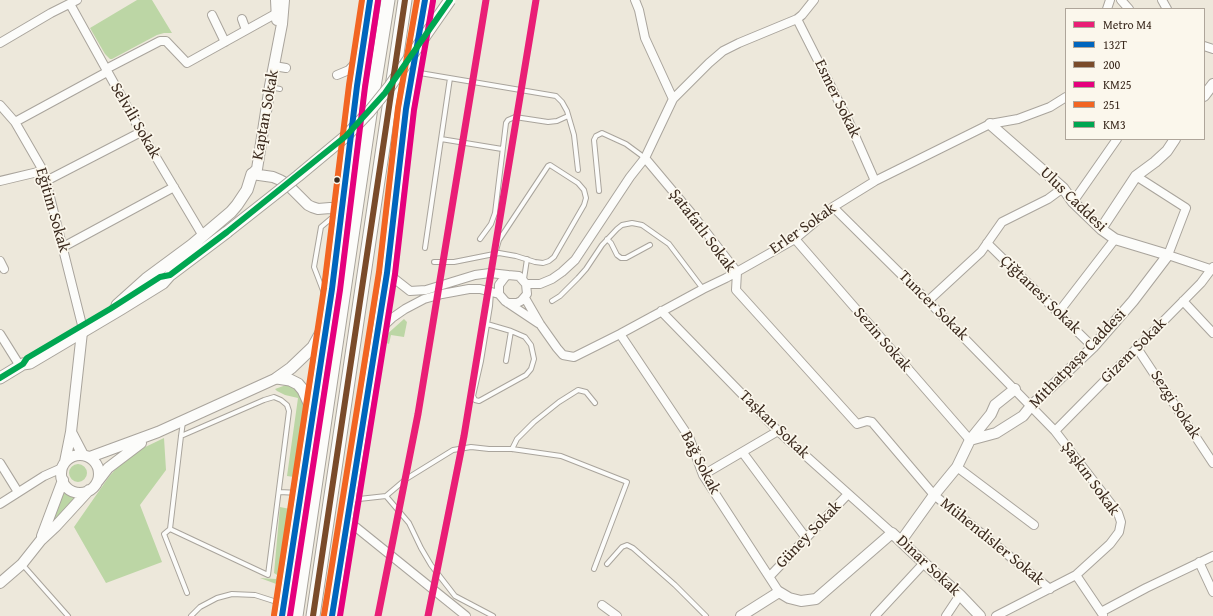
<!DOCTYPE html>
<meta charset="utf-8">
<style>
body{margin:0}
#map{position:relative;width:1213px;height:616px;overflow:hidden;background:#ede8db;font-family:"Gentium Book Plus",serif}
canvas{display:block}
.legend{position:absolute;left:1065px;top:8px;width:140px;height:132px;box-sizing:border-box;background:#fbf7ec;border:1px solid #aea59a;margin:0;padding:5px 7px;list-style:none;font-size:12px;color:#3b2a1e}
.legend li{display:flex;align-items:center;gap:8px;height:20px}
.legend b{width:20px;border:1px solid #aea59a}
</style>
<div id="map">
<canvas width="1213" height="616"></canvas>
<ul class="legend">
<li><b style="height:5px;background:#e91e76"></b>Metro M4</li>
<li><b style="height:5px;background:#0065bd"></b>132T</li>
<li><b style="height:5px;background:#7a4b2a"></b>200</li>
<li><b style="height:5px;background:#e5007d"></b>KM25</li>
<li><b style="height:5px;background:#f26522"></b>251</li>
<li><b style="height:5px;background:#00a651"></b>KM3</li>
</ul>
</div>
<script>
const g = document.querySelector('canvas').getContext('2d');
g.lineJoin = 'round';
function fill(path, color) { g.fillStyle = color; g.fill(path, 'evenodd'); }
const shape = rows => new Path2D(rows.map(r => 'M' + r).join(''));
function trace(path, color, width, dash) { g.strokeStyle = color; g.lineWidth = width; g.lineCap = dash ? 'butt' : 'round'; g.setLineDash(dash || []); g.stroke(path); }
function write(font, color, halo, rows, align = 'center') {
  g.font = font + ' "Gentium Book Plus",serif'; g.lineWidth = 3.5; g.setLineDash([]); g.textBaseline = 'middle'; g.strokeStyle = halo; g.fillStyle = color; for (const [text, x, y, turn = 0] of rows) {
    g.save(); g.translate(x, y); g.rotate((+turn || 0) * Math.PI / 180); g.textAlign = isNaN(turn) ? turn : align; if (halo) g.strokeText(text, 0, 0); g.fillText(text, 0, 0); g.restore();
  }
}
const green = shape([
 [137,0,152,0,172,33,164,33,157,35,112,59,110,59,105,54,90,28],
 [404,319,407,322,404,337,391,335,389,344,384,342,385,336],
 [286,385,290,385,298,389,305,407,294,477,287,476,298,398,285,395,277,391,275,389],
 [164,438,166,470,140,505,162,562,106,583,74,527,108,478,124,459,137,451],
 '69 473a9 9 0 1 1 18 0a9 9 0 1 1-18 0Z',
 [62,491,72,497,75,497,69,507,47,530],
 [280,507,290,509,279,585,260,578,276,579,277,575,274,573]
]);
const service = shape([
 [414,72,556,96,562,102,567,111,574,135,578,170],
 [270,87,280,89],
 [441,139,502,149],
 [599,191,594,140,596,136,602,133,626,144,645,158],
 [480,239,491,224,495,213,506,123,508,120,515,117,548,122,557,121,568,116],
 [607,239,611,243,617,255,621,258,626,258,650,245],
 [425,248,450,78],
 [434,262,454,262,499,253,516,256,535,262,543,263,549,261,554,257,584,205,586,198,584,190,578,183,550,165,548,166,499,240,495,254],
 [524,279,527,259],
 [327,301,314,267,321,227,340,211],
 [552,301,560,296,578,278,586,269,602,245,617,229,622,225,632,223,642,225,669,244,703,289],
 [487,324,511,331,525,337,531,345,534,359,531,369,526,375,479,401,475,400,473,396,481,361,490,306,491,292],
 [506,361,511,331],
 [181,436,264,400,274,397,281,400,287,405,289,411,268,575,170,529,181,436,183,422],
 [512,449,517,439,534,422,559,402,578,390,586,392,595,403],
 [279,492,300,493],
 [386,496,409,523,421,548,431,565,455,596,493,616],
 [350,500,386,496,406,479,453,450,471,447,489,449,512,449,561,456,627,482,594,569],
 [170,529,164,534,187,593],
 [22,564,68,616],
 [607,564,622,547,627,545,633,548,675,585,706,616],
 [191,616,200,607,217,598,232,594,255,595,283,604]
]);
const minor = shape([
 [635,0,639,10,645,38,673,99],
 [814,0,802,15,797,19,739,43,723,51,709,63,673,99,645,158,692,214,737,272,736,290,857,424,867,421,872,422,934,495,1050,589],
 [1121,0,1129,9],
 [1162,0,1167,9],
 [70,4,141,132,203,236],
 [1107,9,1110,0],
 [212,15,225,42],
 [242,19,246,30],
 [797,19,849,122,875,181],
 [0,43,51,13,77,0],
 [1204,46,1213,49],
 [274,66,286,68],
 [106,69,160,41,166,41,187,63,277,13],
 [337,75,349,70,361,57],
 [0,105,15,122,41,167,46,181,82,325],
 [15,122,107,72],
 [1136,176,1186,208,1168,255,1213,270],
 [0,181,42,171],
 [46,181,141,132],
 [1073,202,1117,139],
 [833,207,928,301,1055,431,1118,513,1121,522,1119,532,1110,544,1076,575,996,616],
 [795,239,970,440],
 [987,243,1093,347],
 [63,247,174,187],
 [0,261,4,269],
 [387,273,410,291,426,290,475,275,490,273,508,275],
 [526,284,540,284,552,279,562,272,575,260,630,177,645,158],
 [525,298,540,324,557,348,563,355,574,357,620,334,703,289,726,278,795,239,833,207,875,181,990,124,1018,119,1050,107,1066,97],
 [928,301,981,252,1002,222,1048,199,1063,188],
 [1183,301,1213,333],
 [508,303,517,303,521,301,527,294,526,284,519,276,508,275,505,277,499,285,499,294,505,301,538,323],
 [661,311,778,431,892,533],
 [1058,313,1115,239],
 [378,331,392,318,405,309,424,299,442,294,469,289,480,289,499,294],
 [0,334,20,366],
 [620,334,689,437,703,475,779,592],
 [1137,348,1213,463],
 [1055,431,1201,283,1213,267],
 [743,453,806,538],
 [0,463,18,492],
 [957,467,1034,525],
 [703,475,778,431],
 [0,504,44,476,62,468],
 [347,520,466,616],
 [1199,562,1213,592],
 [1076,575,1103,615],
 [770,576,848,494],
 [602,605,617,616],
 [1101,612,1146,588,1213,556],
 [875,616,924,563],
 [946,616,960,595]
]);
const tertiary = shape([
 [276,0,277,20],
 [1204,96,1213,84],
 [252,174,257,169,270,86,282,24,284,0],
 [252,174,273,177,280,180,287,184,308,205,312,207,318,209,330,208,342,210],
 [1101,229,1136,176,1155,162,1167,151,1175,139],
 [71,432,83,455],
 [970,440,996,433,1023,416,1031,406,1093,347,1133,301,1168,255,1115,239,1101,229,1073,202,1063,188,990,124],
 '61 474a19 19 0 1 1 38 0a19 19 0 1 1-38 0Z',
 [90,457,158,432,277,378],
 [65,462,71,432,82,332],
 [98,481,108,468,141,443],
 [42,536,63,480],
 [901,541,934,495,957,467,970,440,991,414,995,405,1015,389],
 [0,583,22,564,41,540,56,526,89,490],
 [741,616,779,592,789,598,801,601,816,599,892,533,924,563,960,595,980,616]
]);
const secondary = shape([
 [117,305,146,279,192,245,231,212,237,205,247,190,252,174],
 [0,378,23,364,30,363,121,309,163,283,170,275,227,232],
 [277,378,291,368,313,347,323,329],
 [277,378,290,380,298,384,303,390,309,403,311,412],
 [282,616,332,289,357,86,370,0],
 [332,616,350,500,378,331,387,273,406,109,425,0]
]);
const trunk = shape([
 [296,616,374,87,388,0],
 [313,616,405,0]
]);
const secondaryBridge = shape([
 [227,232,298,176,346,136,369,112,390,86,450,0]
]);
const bus1 = shape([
 [282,616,332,289,357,86,370,0],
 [332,616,387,273,406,109,425,0]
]);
const bus2 = shape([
 [313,616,405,0]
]);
const bus3 = shape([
 [290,616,340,290,365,87,378,1],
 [340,616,395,274,414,110,433,1]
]);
const bus4 = shape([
 [274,615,324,288,349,85,362,0],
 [324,615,379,272,398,108,417,0]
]);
const bus5 = shape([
 [0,378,23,364,27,358,110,309,160,277,170,275,227,232,346,136,385,93,450,0]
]);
const metro1 = shape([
 [378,616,418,414,486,0],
 [428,616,464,436,536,0]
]);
const markers = [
 [337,180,3.5,"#3b2a1e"]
];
const streetNames = [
 ["Esmer Sokak",837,99,64],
 ["Kaptan Sokak",266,115,-80],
 ["Selvili Sokak",135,121,60],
 ["Ulus Caddesi",1073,200,44],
 ["Eğitim Sokak",52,210,74],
 ["Erler Sokak",803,229,-35],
 ["Şatafatlı Sokak",702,231,53],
 ["Çiğtanesi Sokak",1040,295,44],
 ["Tuncer Sokak",933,306,45],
 ["Sezin Sokak",882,340,49],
 ["Gizem Sokak",1134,351,-45],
 ["Mithatpaşa Caddesi",1078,359,-46],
 ["Sezgi Sokak",1175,405,57],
 ["Taşkan Sokak",774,425,44],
 ["Bağ Sokak",700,463,63],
 ["Şaşkın Sokak",1090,479,54],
 ["Güney Sokak",809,535,-46],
 ["Mühendisler Sokak",992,542,39],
 ["Dinar Sokak",928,566,43]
];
fill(green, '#bcd6a5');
trace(service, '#a9a49c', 6);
trace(minor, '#a9a49c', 10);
trace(tertiary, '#a9a49c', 12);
trace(secondary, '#a9a49c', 13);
trace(trunk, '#a9a49c', 15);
trace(service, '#fcfcfa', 4);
trace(minor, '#fcfcfa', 8);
trace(tertiary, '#fcfcfa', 10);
trace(secondary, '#fcfcfa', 11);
trace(trunk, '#fcfcfa', 13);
trace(secondaryBridge, '#a9a49c', 13, []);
trace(secondaryBridge, '#fcfcfa', 11);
trace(bus1, '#0065bd', 6);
trace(bus2, '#7a4b2a', 6);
trace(bus3, '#e5007d', 6);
trace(bus4, '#f26522', 6);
trace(bus5, '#00a651', 6);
trace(metro1, '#e91e76', 7);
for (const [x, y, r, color] of markers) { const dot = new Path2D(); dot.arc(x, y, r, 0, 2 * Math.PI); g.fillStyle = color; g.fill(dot); trace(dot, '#fbf7ec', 1.5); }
write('16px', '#3b2a1e', '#fbf7ec', streetNames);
</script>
